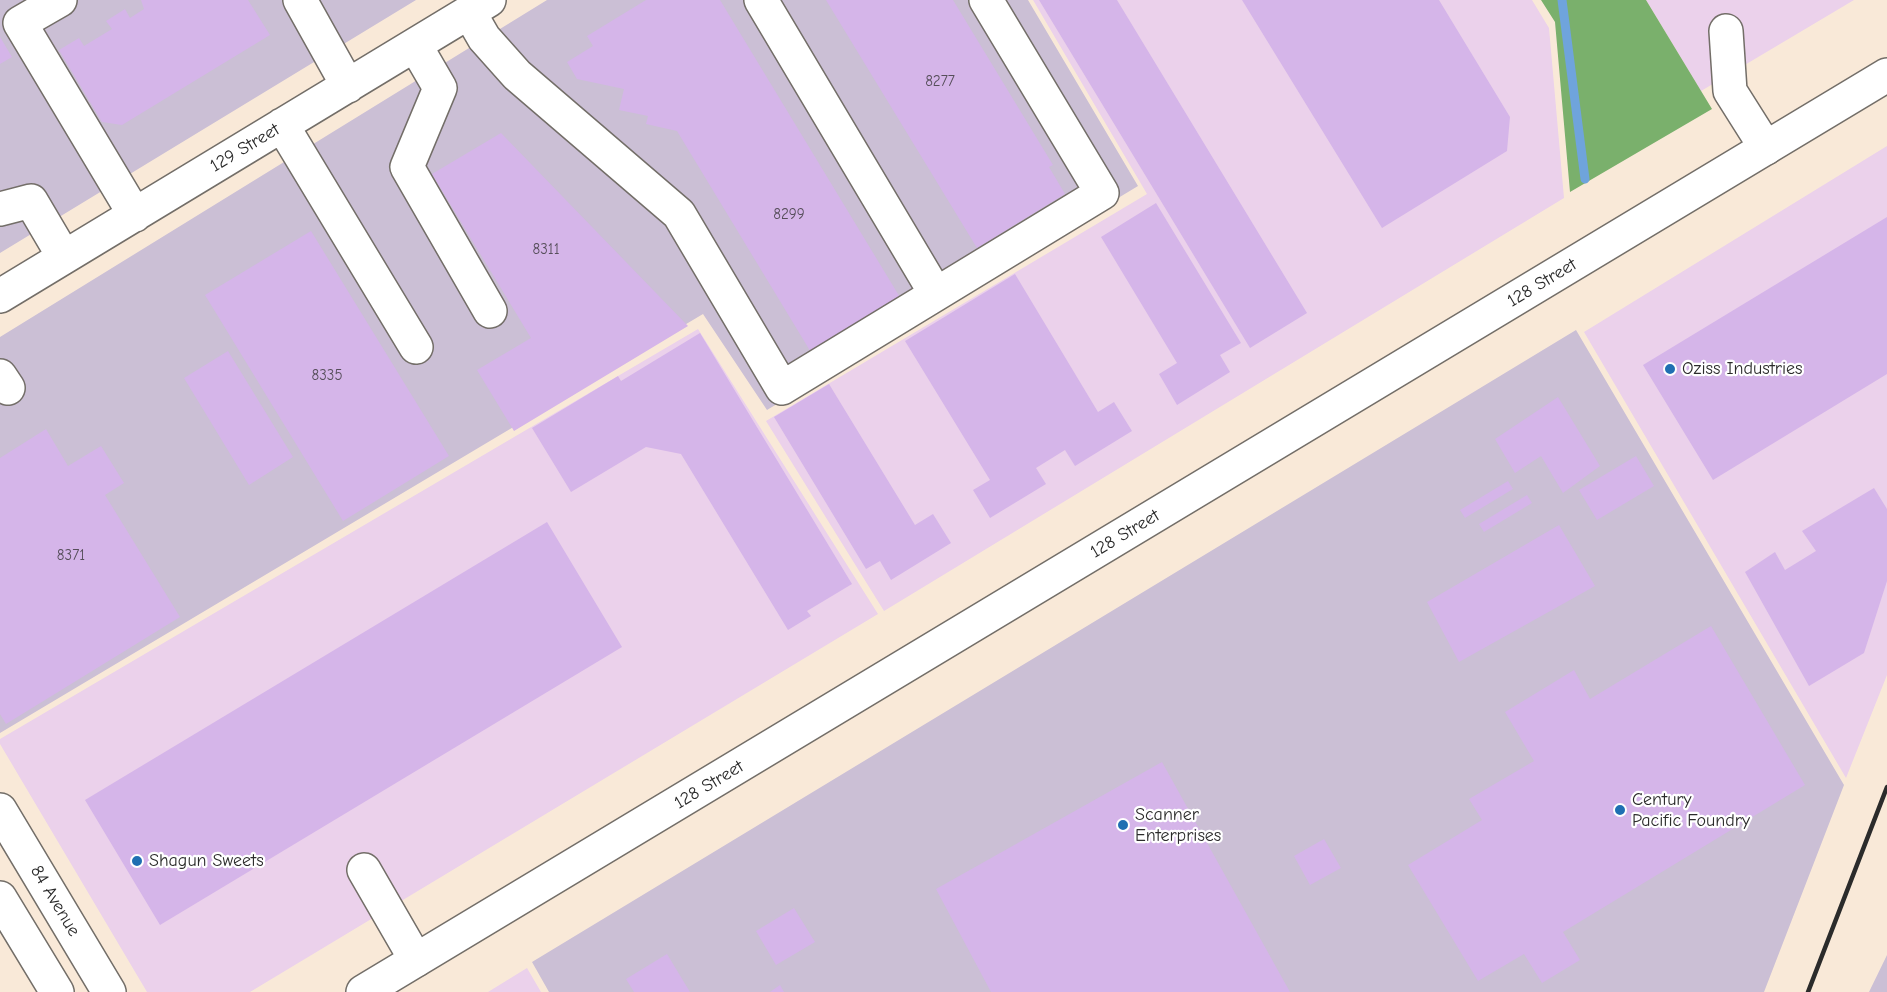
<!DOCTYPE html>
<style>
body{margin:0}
canvas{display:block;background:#f9e9d8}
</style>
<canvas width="1887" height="992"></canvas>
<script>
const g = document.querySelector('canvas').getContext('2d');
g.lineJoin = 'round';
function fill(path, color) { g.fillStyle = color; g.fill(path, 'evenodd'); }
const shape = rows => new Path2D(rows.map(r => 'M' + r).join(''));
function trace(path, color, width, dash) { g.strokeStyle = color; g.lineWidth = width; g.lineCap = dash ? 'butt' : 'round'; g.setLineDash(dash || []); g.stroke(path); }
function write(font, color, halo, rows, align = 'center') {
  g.font = font + ' "Comic Neue",sans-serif'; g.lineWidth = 4.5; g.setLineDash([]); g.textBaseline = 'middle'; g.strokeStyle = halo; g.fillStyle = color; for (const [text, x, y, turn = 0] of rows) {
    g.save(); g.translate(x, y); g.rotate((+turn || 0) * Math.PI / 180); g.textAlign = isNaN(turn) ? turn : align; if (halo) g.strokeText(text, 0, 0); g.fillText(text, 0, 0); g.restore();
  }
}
const built = shape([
 [1033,0,1532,0,1549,28,1564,198,884,611,766,421,1147,194],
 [1646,0,1854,0,1701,91],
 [1887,146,1887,675,1846,778,1584,332],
 [698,329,878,614,250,992,147,992,0,744,0,739],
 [527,968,541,992,488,992]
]);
const industrial = shape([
 [0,0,416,0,0,253],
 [547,0,1028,0,1138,186,767,410,703,314,0,733,0,337],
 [1576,330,1844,785,1764,992,549,992,532,962],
 [1887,955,1887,992,1869,992]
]);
const forest = shape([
 [1541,0,1646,0,1712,109,1570,192,1555,22]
]);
const stream = shape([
 [1562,0,1585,179]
]);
const building = shape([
 [141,0,248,0,270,35,122,125,102,122,59,50,79,38,84,46,112,29,106,21,125,9,130,18,144,9],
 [646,0,720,0,901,299,812,354,677,131,646,124,648,116,619,110,624,89,577,79,567,62,593,46,587,36],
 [826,0,953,0,1053,165,1049,167,1065,194,977,248],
 [1039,0,1117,0,1307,313,1250,348],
 [1242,0,1439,0,1510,117,1507,151,1382,228],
 [0,37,12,57,0,64],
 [501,133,688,326,514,431,477,370,531,338,432,174],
 [1156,203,1241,343,1220,355,1230,372,1177,405,1159,374,1177,363,1101,237],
 [1887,217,1887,374,1713,480,1643,365],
 [311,231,449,456,343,521,205,295],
 [1015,274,1098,412,1114,402,1132,431,1075,466,1065,450,1036,468,1046,484,990,518,973,490,990,480,905,341],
 [700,333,852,584,807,611,811,616,788,630,681,454,646,447,571,492,532,428,618,376,621,381],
 [228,351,293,457,249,485,184,378],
 [829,384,915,525,933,514,951,543,891,580,880,561,866,569,774,417],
 [1558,397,1600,466,1563,493,1541,456,1515,473,1495,439],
 [46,429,68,466,101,446,124,483,105,495,180,617,6,724,0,714,0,458],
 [1636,456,1654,486,1597,520,1579,490],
 [1508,481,1513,489,1465,518,1460,510],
 [1874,488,1887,509,1887,581,1864,653,1809,686,1745,572,1775,552,1785,570,1816,551,1802,531],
 [1527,495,1532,503,1484,532,1479,524],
 [547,522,622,647,160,925,85,800],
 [1559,525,1595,586,1459,662,1427,602],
 [1711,626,1805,785,1563,932,1580,960,1542,983,1524,954,1478,981,1408,865,1482,820,1469,799,1534,761,1505,712,1574,670,1590,699],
 [1162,762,1290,992,991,992,936,889],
 [1324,839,1341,868,1310,885,1294,856],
 [794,908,815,942,776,965,756,931],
 [667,954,690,992,634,992,626,979],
 [780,985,784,992,770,992]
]);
const minor = shape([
 [60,0,20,23,135,215],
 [300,0,348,86],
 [761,0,936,294],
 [469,12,484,38,517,75,679,214,782,388,1102,193,986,0],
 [1726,31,1730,91,1766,148],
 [415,45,440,88,407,167,490,311],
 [282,125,416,347],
 [0,209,31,201,64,257],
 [0,296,489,0],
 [0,376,8,388],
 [364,870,416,960]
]);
const major = shape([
 [0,810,109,992],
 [0,898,57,992],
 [363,992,1887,75]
]);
const rail = shape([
 [1808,992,1887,787]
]);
const markers = [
 [1670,369,6,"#1f6fb2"],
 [1620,810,6,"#1f6fb2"],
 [1123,825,6,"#1f6fb2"],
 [137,861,6,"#1f6fb2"]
];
const numberNames = [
 ["8277",940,82],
 ["8299",789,215],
 ["8311",546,250],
 ["8335",327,376],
 ["8371",71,556]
];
const streetNames = [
 ["129 Street",245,148,-31],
 ["128 Street",1542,283,-31],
 ["128 Street",1125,534,-31],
 ["128 Street",709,785,-31],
 ["84 Avenue",55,901,59]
];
const poiNames = [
 ["Oziss Industries",1682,369],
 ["Century",1632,800],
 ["Pacific Foundry",1632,821],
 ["Scanner",1135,815],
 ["Enterprises",1135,836],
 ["Shagun Sweets",149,861]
];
fill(built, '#ebd1eb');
fill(industrial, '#cbbfd5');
fill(forest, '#7ab06c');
trace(stream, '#6fa4dc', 9);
fill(building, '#d5b5e9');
trace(minor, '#736e68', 36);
trace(major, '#736e68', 36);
trace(minor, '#fff', 33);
trace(major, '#fff', 33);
trace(rail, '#2b2b2b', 4.5);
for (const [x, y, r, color] of markers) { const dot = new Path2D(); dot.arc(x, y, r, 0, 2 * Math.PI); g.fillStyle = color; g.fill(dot); trace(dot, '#fff', 2); }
write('15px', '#564e5a', null, numberNames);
write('18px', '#2b2b2b', '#fff', streetNames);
write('18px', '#2b2b2b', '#fff', poiNames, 'left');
</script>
